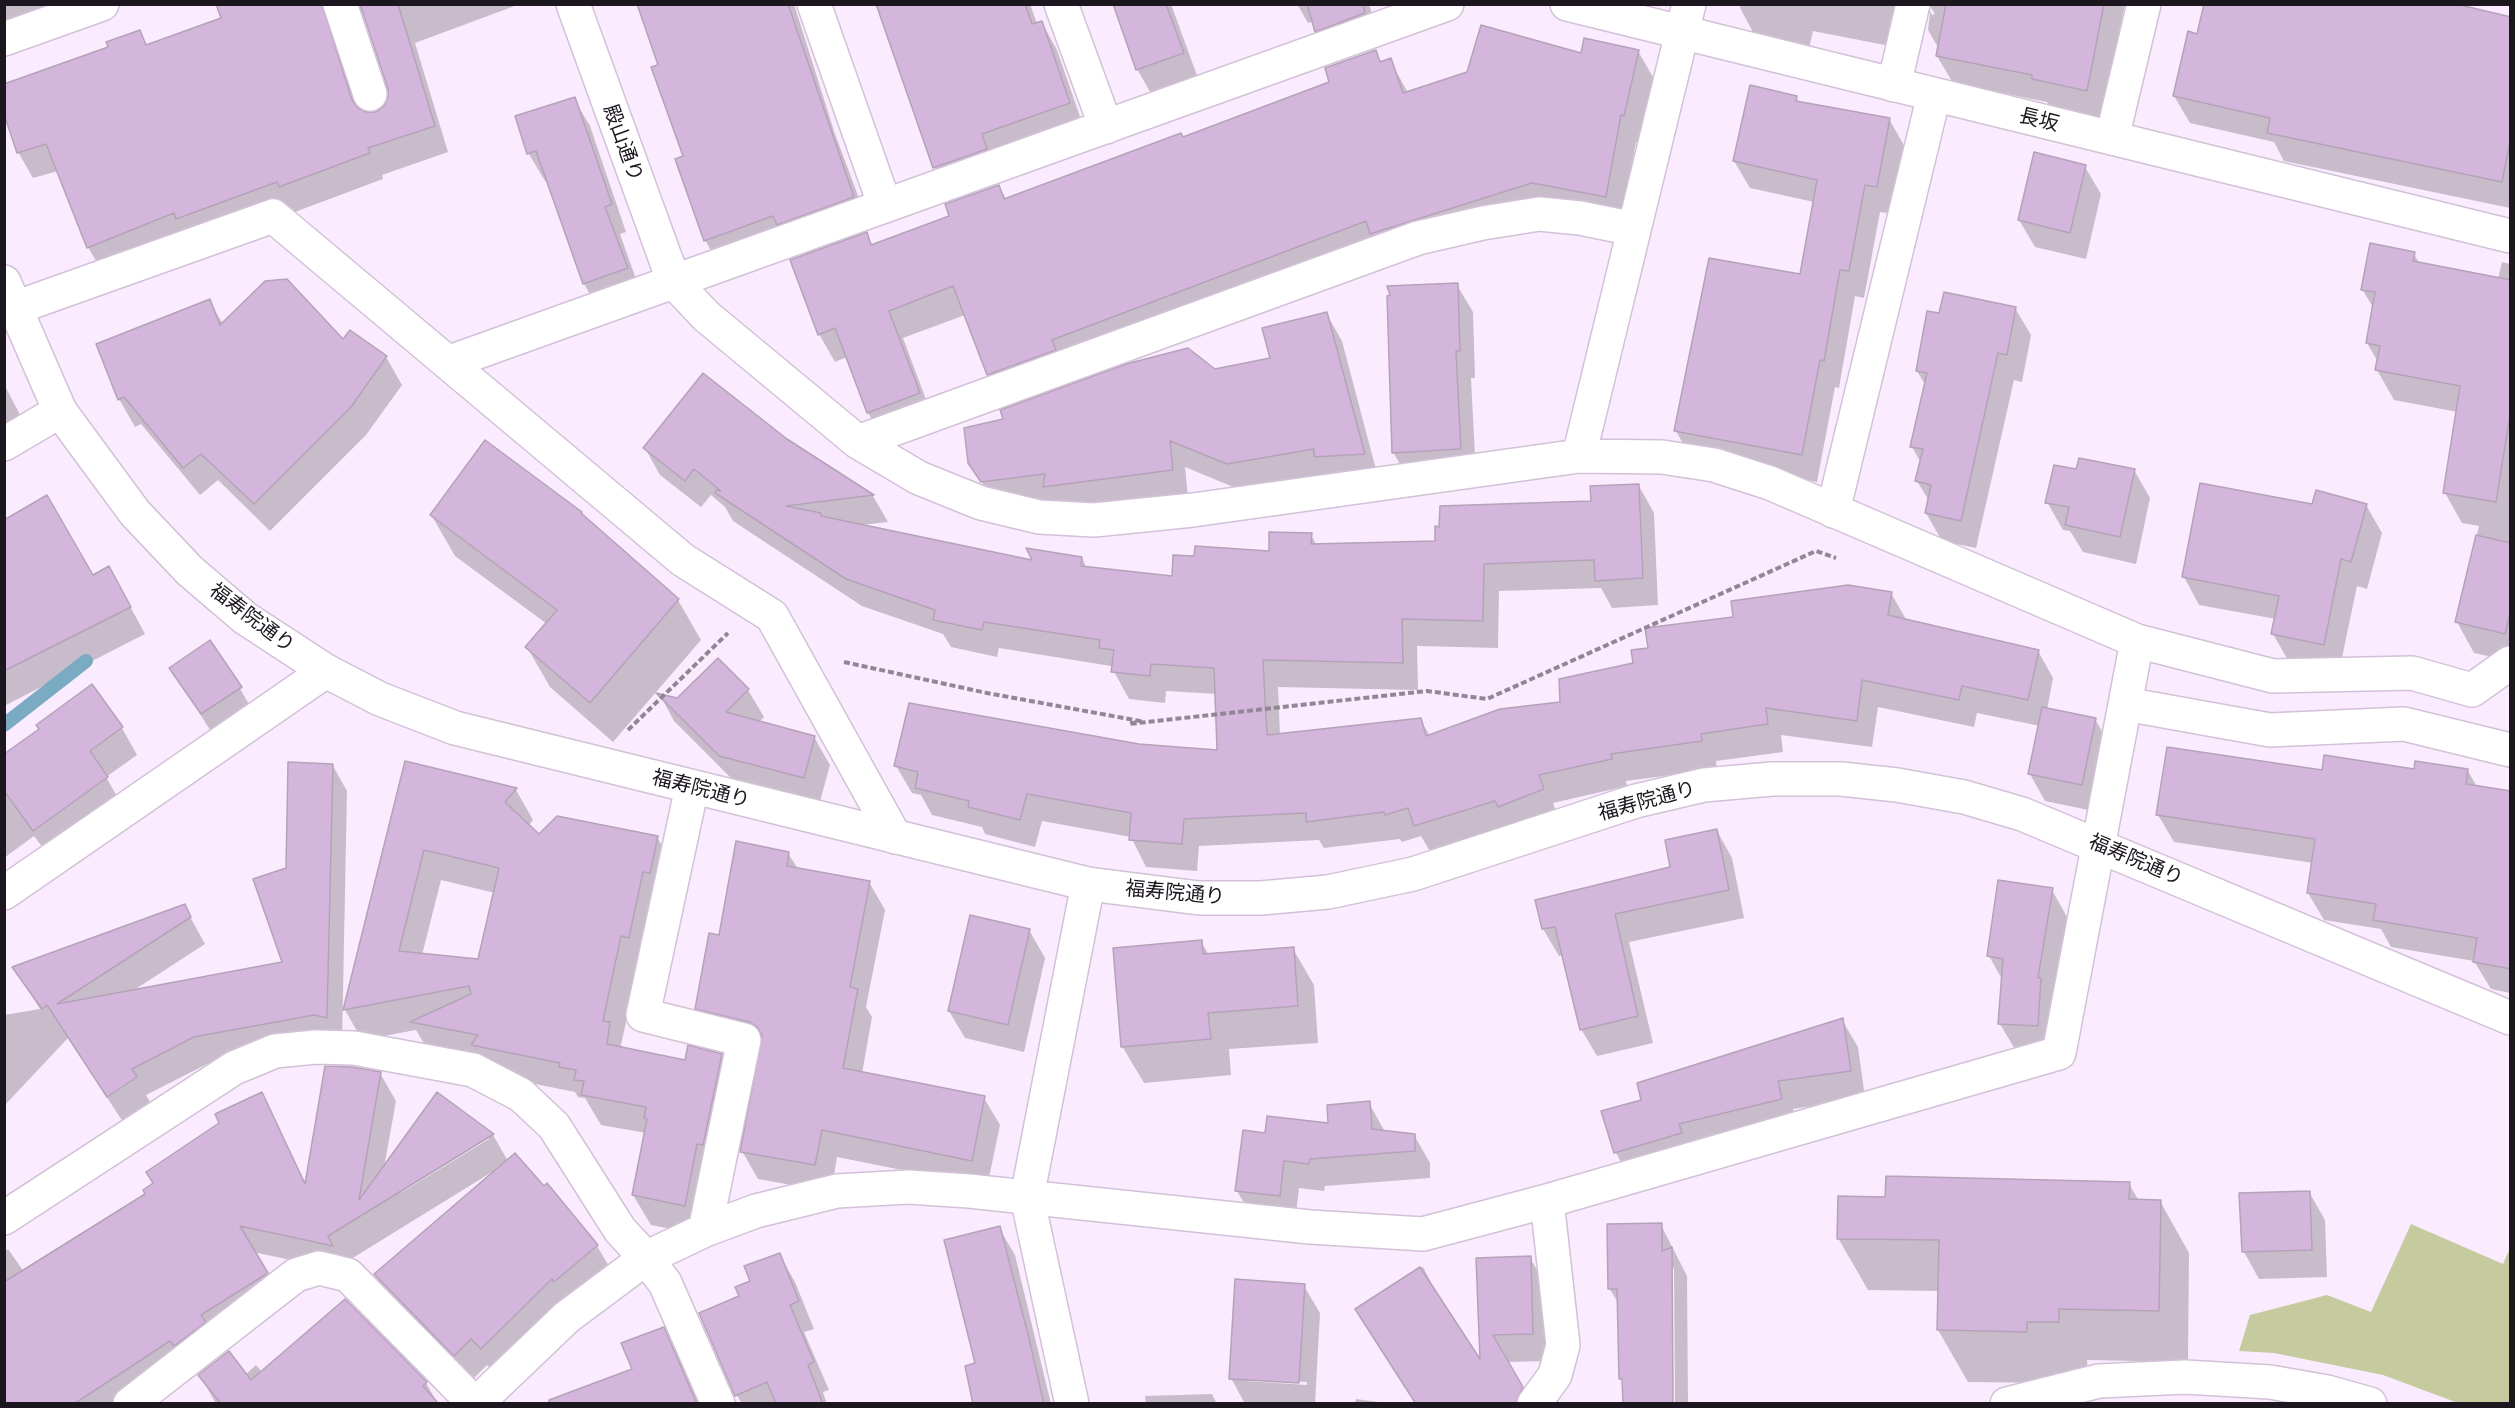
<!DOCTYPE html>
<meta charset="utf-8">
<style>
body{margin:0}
#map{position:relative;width:2515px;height:1408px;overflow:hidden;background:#faecfe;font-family:"Public Sans",sans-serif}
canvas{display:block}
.frame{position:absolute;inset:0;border:6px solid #1c161e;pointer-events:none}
</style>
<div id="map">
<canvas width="2515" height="1408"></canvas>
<div class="frame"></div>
</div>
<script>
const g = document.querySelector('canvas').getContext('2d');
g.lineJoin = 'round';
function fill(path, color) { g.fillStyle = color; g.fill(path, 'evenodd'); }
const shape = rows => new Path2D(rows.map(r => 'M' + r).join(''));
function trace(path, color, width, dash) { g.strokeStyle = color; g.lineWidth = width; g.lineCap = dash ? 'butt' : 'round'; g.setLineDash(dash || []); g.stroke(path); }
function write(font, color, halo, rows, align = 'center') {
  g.font = font + ' "Public Sans","Noto Sans JP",sans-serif'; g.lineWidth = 4.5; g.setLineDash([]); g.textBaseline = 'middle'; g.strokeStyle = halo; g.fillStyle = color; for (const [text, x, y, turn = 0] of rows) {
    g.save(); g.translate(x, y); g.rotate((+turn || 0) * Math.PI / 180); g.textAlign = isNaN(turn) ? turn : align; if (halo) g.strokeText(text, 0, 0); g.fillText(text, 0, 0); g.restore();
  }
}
const green = shape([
 [2411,1224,2503,1264,2510,1248,2510,1403,2458,1403,2383,1375,2274,1353,2239,1351,2250,1315,2327,1295,2371,1312]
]);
const shadow = shape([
 [4,4,63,4,4,38],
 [218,4,520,4,415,43,448,152,382,175,383,179,295,212,292,208,103,273,88,247,58,171,33,178,18,152,110,48,139,32,147,46,223,19],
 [360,11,364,13,390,97,386,107,376,113,361,111,336,37,349,12],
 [639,4,794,4,835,134,869,225,721,268,705,240,660,66],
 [878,4,1030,4,1037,24,1042,23,1057,50,1085,131,951,195,935,168],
 [1114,4,1171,4,1199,81,1153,97,1137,69],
 [1297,4,1369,4,1380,41,1332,58,1314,21,1308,23],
 [1740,4,1926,4,1932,15,1935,14,1929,4,2125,4,2102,118,2049,106,2047,102,1953,83,1937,56,1939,49,1928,30,1930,13,1923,13,1905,49,1813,31,1809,48,1755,36,1740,8],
 [2510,19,2510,208,2284,161,2274,142,2190,123,2174,96,2198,35],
 [1375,51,1382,63,1390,60,1408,93,1582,55,1638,51,1654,79,1639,143,1636,142,1622,223,1548,210,1388,261,1004,402,988,375,965,315,903,338,934,421,884,440,868,413,847,357,835,362,819,334,866,234,873,246,951,217,999,186,1006,199,1183,139,1331,83],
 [1796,98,1799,103,1889,119,1905,147,1893,214,1880,212,1864,298,1855,296,1839,388,1835,387,1817,482,1691,458,1676,431,1801,276,1814,202,1750,188,1734,161],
 [574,99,590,126,626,232,620,234,642,296,600,311,584,284,548,180,545,181,529,154,517,117],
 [2085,167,2101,194,2086,259,2035,247,2019,220],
 [2414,254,2420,264,2498,279,2502,262,2510,264,2510,661,2474,653,2457,622,2479,526,2462,523,2445,493,2458,412,2394,400,2377,370,2378,362,2367,343,2374,309,2362,289],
 [1457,285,1473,312,1475,378,1471,378,1476,476,1409,480,1393,452],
 [209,301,223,324,344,341,386,357,402,385,366,435,270,531,218,480,200,495,141,424,135,427,119,399],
 [2015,308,2031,335,2022,382,2014,380,1976,548,1942,541,1926,513,1929,501,1917,481,1921,463,1912,447,1926,386,1917,371,1940,315],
 [1326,313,1342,341,1379,481,1243,491,1185,467,1188,497,1061,514,998,508,970,463,1215,370,1272,360],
 [4,384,28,430,4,442],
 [786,441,873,496,888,522,862,525,1034,562,1082,558,1087,568,1174,578,1196,557,1270,553,1311,535,1317,546,1436,542,1593,502,1639,486,1654,513,1658,605,1612,608,1601,588,1499,591,1498,648,1417,646,1418,690,1278,687,1280,735,1420,719,1430,736,1561,703,1635,664,1650,649,1735,618,1891,593,1907,621,2038,651,2053,678,2047,710,2095,719,2111,747,2098,812,2045,801,2030,774,2040,726,1977,713,1974,727,1878,707,1872,747,1781,735,1783,752,1716,761,1717,769,1626,781,1627,786,1553,803,1558,817,1431,853,1421,836,1402,842,1400,839,1324,848,1319,840,1199,846,1197,871,1146,867,1131,837,1042,821,1035,847,985,834,982,827,932,815,921,795,912,793,896,766,1139,745,1219,752,1217,694,1166,691,1165,703,1129,699,1111,666,999,648,997,657,951,647,943,634,862,606,733,521,725,507,711,495,701,507,660,475,645,448],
 [2134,470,2150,498,2136,564,2083,552,2070,531,2063,530,2047,502,2077,471],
 [2366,505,2382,533,2367,589,2357,586,2339,672,2289,662,2273,634,2276,619,2199,605,2184,577,2313,506],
 [581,513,678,600,701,640,613,742,550,687,527,647,547,624,455,556,432,516],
 [4,522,124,595,145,634,4,706],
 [718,660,748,690,764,717,759,722,814,737,830,765,819,805,736,783,674,721,660,695,677,700],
 [171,668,234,678,250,706,217,741],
 [122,728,137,755,106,777,122,805,50,857,34,836,4,858,4,756],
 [406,763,516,790,533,820,528,826,539,836,657,837,674,867,638,966,621,1045,624,1049,686,1062,721,1055,739,1086,702,1235,651,1225,633,1195,646,1133,601,1125,585,1098,578,1097,575,1092,490,1075,429,1052,416,1030,362,1040,345,1010],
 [441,880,495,893,479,961,422,955],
 [333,766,347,791,342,1043,330,1040,209,1063,146,1095,151,1104,123,1122,68,1038,4,1106,4,1015,40,1009,14,968,184,906,205,944,131,992,284,963,287,869],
 [2323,771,2468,771,2477,787,2510,793,2510,993,2491,989,2474,961,2391,947,2381,929,2324,920,2308,893,2313,863,2174,842,2158,815],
 [1717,831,1732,858,1744,918,1629,942,1653,1043,1597,1056,1581,1029,1564,955,1559,956,1543,929,1672,868],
 [788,853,798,869,869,882,885,910,866,1007,872,1017,862,1074,984,1098,1000,1125,987,1187,837,1157,831,1192,758,1179,742,1151,761,1048,712,1036,696,1008,720,936],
 [2052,890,2067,917,2054,1003,2053,1053,2016,1051,2000,1024,2003,981,1989,956],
 [1029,930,1045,958,1024,1052,965,1038,949,1011],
 [1201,942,1209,955,1293,949,1314,985,1318,1043,1229,1049,1231,1075,1144,1083,1122,1046],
 [1842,1020,1858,1047,1865,1098,1793,1109,1797,1126,1631,1180,1616,1153,1603,1112,1643,1101],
 [380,1073,396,1101,384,1168,438,1094,493,1135,508,1161,548,1192,552,1192,597,1246,613,1273,498,1376,487,1365,470,1382,391,1302,375,1275,492,1172,343,1264,347,1272,253,1252,282,1301,132,1404,4,1404,4,1252,8,1249,24,1272,147,1194,262,1094,306,1184],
 [488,1136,489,1139,402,1192,402,1189],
 [1369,1103,1385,1132,1414,1135,1430,1163,1430,1178,1325,1186,1324,1191,1299,1188,1295,1223,1253,1218,1237,1191,1266,1134,1330,1125],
 [2129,1184,2139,1201,2160,1201,2189,1253,2188,1362,2087,1360,2088,1373,2056,1373,2056,1383,1968,1382,1938,1330,1939,1291,1868,1290,1838,1238,1887,1198],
 [2309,1192,2325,1220,2327,1277,2259,1279,2244,1252],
 [1661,1225,1687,1276,1688,1404,1675,1404,1674,1269,1671,1265,1620,1306,1609,1288],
 [999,1228,1015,1255,1051,1404,974,1404,977,1365],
 [779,1254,795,1282,814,1329,804,1332,829,1390,823,1392,827,1404,742,1404,733,1388,741,1297],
 [1530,1258,1546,1285,1548,1361,1507,1362,1531,1404,1416,1404,1357,1310,1423,1267,1438,1297,1482,1365,1478,1260],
 [1304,1286,1320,1313,1315,1404,1245,1404,1231,1378],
 [1246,1378,1307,1382,1307,1385,1246,1381],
 [663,1329,679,1356,700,1404,554,1404,634,1370],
 [256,1365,262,1372,426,1383,438,1404,216,1404,200,1375,245,1375],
 [1212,1394,1217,1404,1146,1404,1145,1396],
 [1356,1399,1393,1404,1355,1404]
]);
const stream = shape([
 [4,725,86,661]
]);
const building = shape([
 [216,4,322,4,352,100,358,108,367,112,376,112,384,106,388,97,388,89,360,4,398,4,435,126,368,148,370,153,279,187,277,182,176,219,174,213,87,248,46,144,17,153,4,114,4,84,108,47,106,42,140,30,146,45,221,18,216,4],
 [637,4,788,4,854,197,777,225,773,216,704,241,675,159,683,156,651,67,658,65,637,4],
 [876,4,1025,4,1032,24,1042,21,1070,103,982,134,987,149,933,168,876,4],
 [1113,4,1166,4,1184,53,1136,70,1113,4],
 [1307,4,1363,4,1365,13,1315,32,1307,4],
 [1946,4,2104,4,2087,91,2032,79,2032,75,1936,56,1946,4],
 [2204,4,2456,4,2511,17,2511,137,2502,182,2267,133,2270,118,2173,96,2188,31,2197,34,2204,4],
 [1481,25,1581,53,1584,38,1639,50,1624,116,1621,115,1606,197,1532,183,1370,234,1366,221,1052,340,1056,350,987,375,953,286,889,311,920,393,867,413,835,328,818,335,790,260,867,232,871,245,949,216,945,204,999,185,1004,199,1181,133,1183,137,1329,82,1325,68,1376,50,1380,62,1391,58,1403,93,1467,72,1481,25],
 [1750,85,1797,96,1796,101,1890,118,1877,187,1865,185,1849,271,1840,270,1824,361,1820,360,1802,455,1674,431,1709,258,1800,274,1817,180,1733,161,1750,85],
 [575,97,612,204,605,207,628,268,583,284,536,151,527,154,515,116,575,97],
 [2034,152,2086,165,2070,233,2018,220,2034,152],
 [2370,243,2415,252,2413,261,2511,280,2511,409,2496,502,2443,493,2460,386,2375,370,2380,346,2366,343,2375,292,2361,290,2370,243],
 [287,279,343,339,350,330,387,356,351,407,254,504,201,454,183,468,124,397,118,400,96,344,210,299,220,325,265,281,287,279],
 [1458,283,1460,351,1456,351,1461,449,1392,453,1387,296,1390,295,1387,286,1458,283],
 [1944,292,2016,307,2007,355,1998,353,1961,521,1925,513,1931,485,1915,481,1923,449,1910,447,1927,373,1916,371,1927,311,1939,313,1944,292],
 [1327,312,1365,454,1314,457,1314,449,1227,464,1170,441,1173,470,1043,487,1045,474,981,482,968,463,964,428,1003,419,1000,410,1126,364,1188,348,1215,369,1270,358,1262,328,1327,312],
 [703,373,787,439,874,495,786,506,821,513,821,516,1032,560,1026,548,1082,557,1081,566,1172,576,1173,555,1194,556,1195,546,1269,551,1269,532,1312,533,1311,544,1435,541,1435,526,1439,527,1440,506,1591,501,1590,486,1639,484,1643,578,1595,581,1594,560,1484,564,1483,621,1402,619,1403,663,1263,660,1267,735,1421,718,1426,736,1500,709,1560,702,1559,679,1633,663,1631,650,1648,648,1645,628,1733,617,1731,601,1848,585,1892,592,1888,615,2039,650,2028,700,1962,686,1959,700,1862,680,1857,721,1766,708,1768,724,1701,734,1702,741,1611,754,1612,759,1539,775,1544,789,1498,807,1495,801,1414,826,1408,808,1385,815,1384,812,1306,822,1306,813,1184,819,1182,844,1129,840,1131,813,1027,794,1020,820,968,807,969,801,915,788,918,772,894,766,909,703,1139,744,1217,750,1214,668,1151,664,1150,676,1111,672,1114,650,1099,648,1100,640,984,622,982,630,933,620,935,610,846,579,715,493,716,490,721,491,694,469,685,481,643,448,703,373],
 [485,440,582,512,581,513,679,599,590,703,525,647,557,610,430,515,485,440],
 [2079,458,2135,469,2120,537,2065,525,2069,507,2045,503,2054,465,2076,469,2079,458],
 [2200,483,2312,504,2316,490,2367,504,2351,562,2341,559,2324,645,2271,634,2279,596,2182,577,2200,483],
 [47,495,93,575,109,566,131,607,4,671,4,520,47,495],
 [2476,535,2511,543,2511,610,2505,634,2455,622,2476,535],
 [210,640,242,687,201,714,169,668,210,640],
 [718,658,749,689,726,712,815,736,804,778,719,756,656,693,677,698,718,658],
 [92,684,123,727,90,751,108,777,33,831,4,791,4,754,39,729,36,725,92,684],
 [2042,707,2096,718,2082,785,2028,774,2042,707],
 [2167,747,2322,770,2324,755,2414,769,2415,761,2468,769,2466,784,2511,791,2511,969,2473,962,2477,938,2373,920,2376,904,2307,893,2315,839,2156,815,2167,747],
 [405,761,517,788,505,802,539,834,557,816,658,836,650,873,643,872,629,938,621,936,603,1021,610,1022,607,1044,685,1060,688,1045,722,1054,703,1145,697,1144,685,1206,632,1195,647,1119,644,1118,646,1107,581,1095,584,1081,574,1080,576,1070,559,1067,560,1063,471,1045,478,1035,410,1022,471,994,469,986,343,1010,405,761],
 [424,850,499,868,478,959,399,951,424,850],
 [288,762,333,764,327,1018,314,1015,194,1037,132,1069,137,1077,107,1097,47,1005,42,1009,12,967,185,904,191,917,57,1004,282,962,253,879,286,868,288,762],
 [1717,829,1729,890,1615,914,1638,1016,1580,1030,1555,927,1542,929,1535,900,1670,867,1665,840,1717,829],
 [736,841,789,852,787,866,870,881,850,987,858,989,843,1068,985,1096,972,1161,822,1130,815,1165,740,1152,762,1035,757,1027,749,1022,695,1009,709,933,719,935,736,841],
 [1998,880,2053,888,2038,978,2041,978,2038,1026,1998,1024,2003,959,1987,956,1998,880],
 [970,915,1030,929,1008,1025,948,1011,970,915],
 [1202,940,1203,954,1294,947,1298,1006,1208,1013,1211,1039,1121,1047,1113,948,1202,940],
 [1843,1018,1851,1071,1778,1081,1782,1099,1679,1124,1682,1133,1614,1153,1601,1111,1641,1100,1637,1083,1843,1018],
 [325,1066,352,1067,381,1072,359,1200,437,1092,494,1134,328,1236,333,1246,240,1226,268,1273,201,1315,206,1322,174,1346,170,1341,74,1404,4,1404,4,1282,145,1194,143,1190,153,1183,146,1172,219,1123,215,1114,262,1092,305,1184,325,1066],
 [1370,1101,1372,1129,1415,1134,1415,1151,1310,1159,1309,1164,1284,1161,1280,1196,1235,1191,1243,1130,1265,1133,1267,1116,1328,1123,1327,1105,1370,1101],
 [515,1153,544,1186,547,1183,598,1245,554,1282,552,1279,481,1349,471,1339,454,1356,374,1274,515,1153],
 [1886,1176,2130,1182,2129,1199,2161,1200,2159,1311,2059,1309,2059,1322,2027,1322,2027,1332,1937,1330,1939,1240,1837,1239,1838,1196,1885,1197,1886,1176],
 [2310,1191,2312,1250,2242,1252,2239,1193,2310,1191],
 [1662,1223,1662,1251,1672,1247,1673,1404,1623,1404,1622,1379,1619,1379,1617,1289,1608,1289,1607,1224,1662,1223],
 [1000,1226,1029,1338,1044,1404,973,1404,965,1366,975,1363,944,1240,1000,1226],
 [780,1253,799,1301,790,1305,814,1362,808,1365,823,1404,776,1404,767,1382,735,1396,699,1313,739,1296,735,1287,750,1281,744,1266,780,1253],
 [1531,1256,1533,1334,1493,1335,1523,1387,1515,1404,1416,1404,1355,1309,1420,1267,1480,1359,1476,1258,1531,1256],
 [1235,1279,1305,1284,1299,1383,1229,1379,1235,1279],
 [345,1299,427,1382,423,1386,439,1404,221,1404,198,1375,229,1351,251,1380,345,1299],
 [664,1327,697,1404,549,1404,549,1400,632,1369,621,1343,664,1327]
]);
const path = shape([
 [844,662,987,693,1140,721,1129,724,1427,691,1487,699,1816,551,1836,558],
 [628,730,728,633]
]);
const street = shape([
 [340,4,370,94],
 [573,4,674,282,706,316,858,442,919,478,981,503,1039,517,1094,520,1193,510,1579,456,1662,457,1714,465,1770,483,2137,641,2273,676,2412,673,2472,690,2510,663],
 [814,4,885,206],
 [1061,4,1106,127],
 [4,39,102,4],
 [1894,85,1913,4],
 [2112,138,2144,4],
 [15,308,273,216,683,560,772,616,895,837],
 [450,362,1447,4],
 [858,442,1418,238,1483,223,1539,214,1580,218,1634,229],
 [4,444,60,411],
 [1579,456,1689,4],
 [1833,511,1934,95],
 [2125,704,2270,730,2404,724,2510,750],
 [692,787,643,1015,744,1040,705,1230],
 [4,893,326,671],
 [4,1218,234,1068,275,1051,316,1047,354,1048,473,1070,521,1095,554,1126,620,1230,646,1258,665,1283,718,1404],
 [130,1404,296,1275,319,1268,348,1275,475,1404],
 [476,1404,567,1317,646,1258,705,1230,756,1211,837,1191,908,1187,969,1191,1310,1227,1423,1234,1547,1201,2059,1053,2137,641],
 [1072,1404,1027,1197,1088,884],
 [1534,1404,1555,1375,1563,1345,1547,1201]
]);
const secondary = shape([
 [1567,4,2510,236],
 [4,282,60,411,135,513,190,571,245,618,326,671,380,699,455,728,1088,884,1199,898,1261,898,1328,892,1413,874,1636,801,1704,785,1772,779,1841,779,1897,785,1964,797,2022,814,2510,1018],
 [2007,1404,2099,1381,2185,1377,2270,1382,2327,1392,2370,1404]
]);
const streetNames = [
 ["長坂",2039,120,14],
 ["殿山通り",623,143,70],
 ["福寿院通り",252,618,37],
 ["福寿院通り",701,789,14],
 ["福寿院通り",1647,801,-15],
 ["福寿院通り",2136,860,23],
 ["福寿院通り",1175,893,5]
];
fill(green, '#c6ca9f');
fill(shadow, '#0003');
trace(stream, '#7aabc2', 14);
fill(building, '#d4b5dc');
trace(building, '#b4a3b8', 1.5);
trace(street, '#d3c1d7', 36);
trace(secondary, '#d3c1d7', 36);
trace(path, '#918794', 4, [6, 3]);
trace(street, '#fff', 33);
trace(secondary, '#fff', 33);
write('20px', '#1c161e', '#fff', streetNames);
</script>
